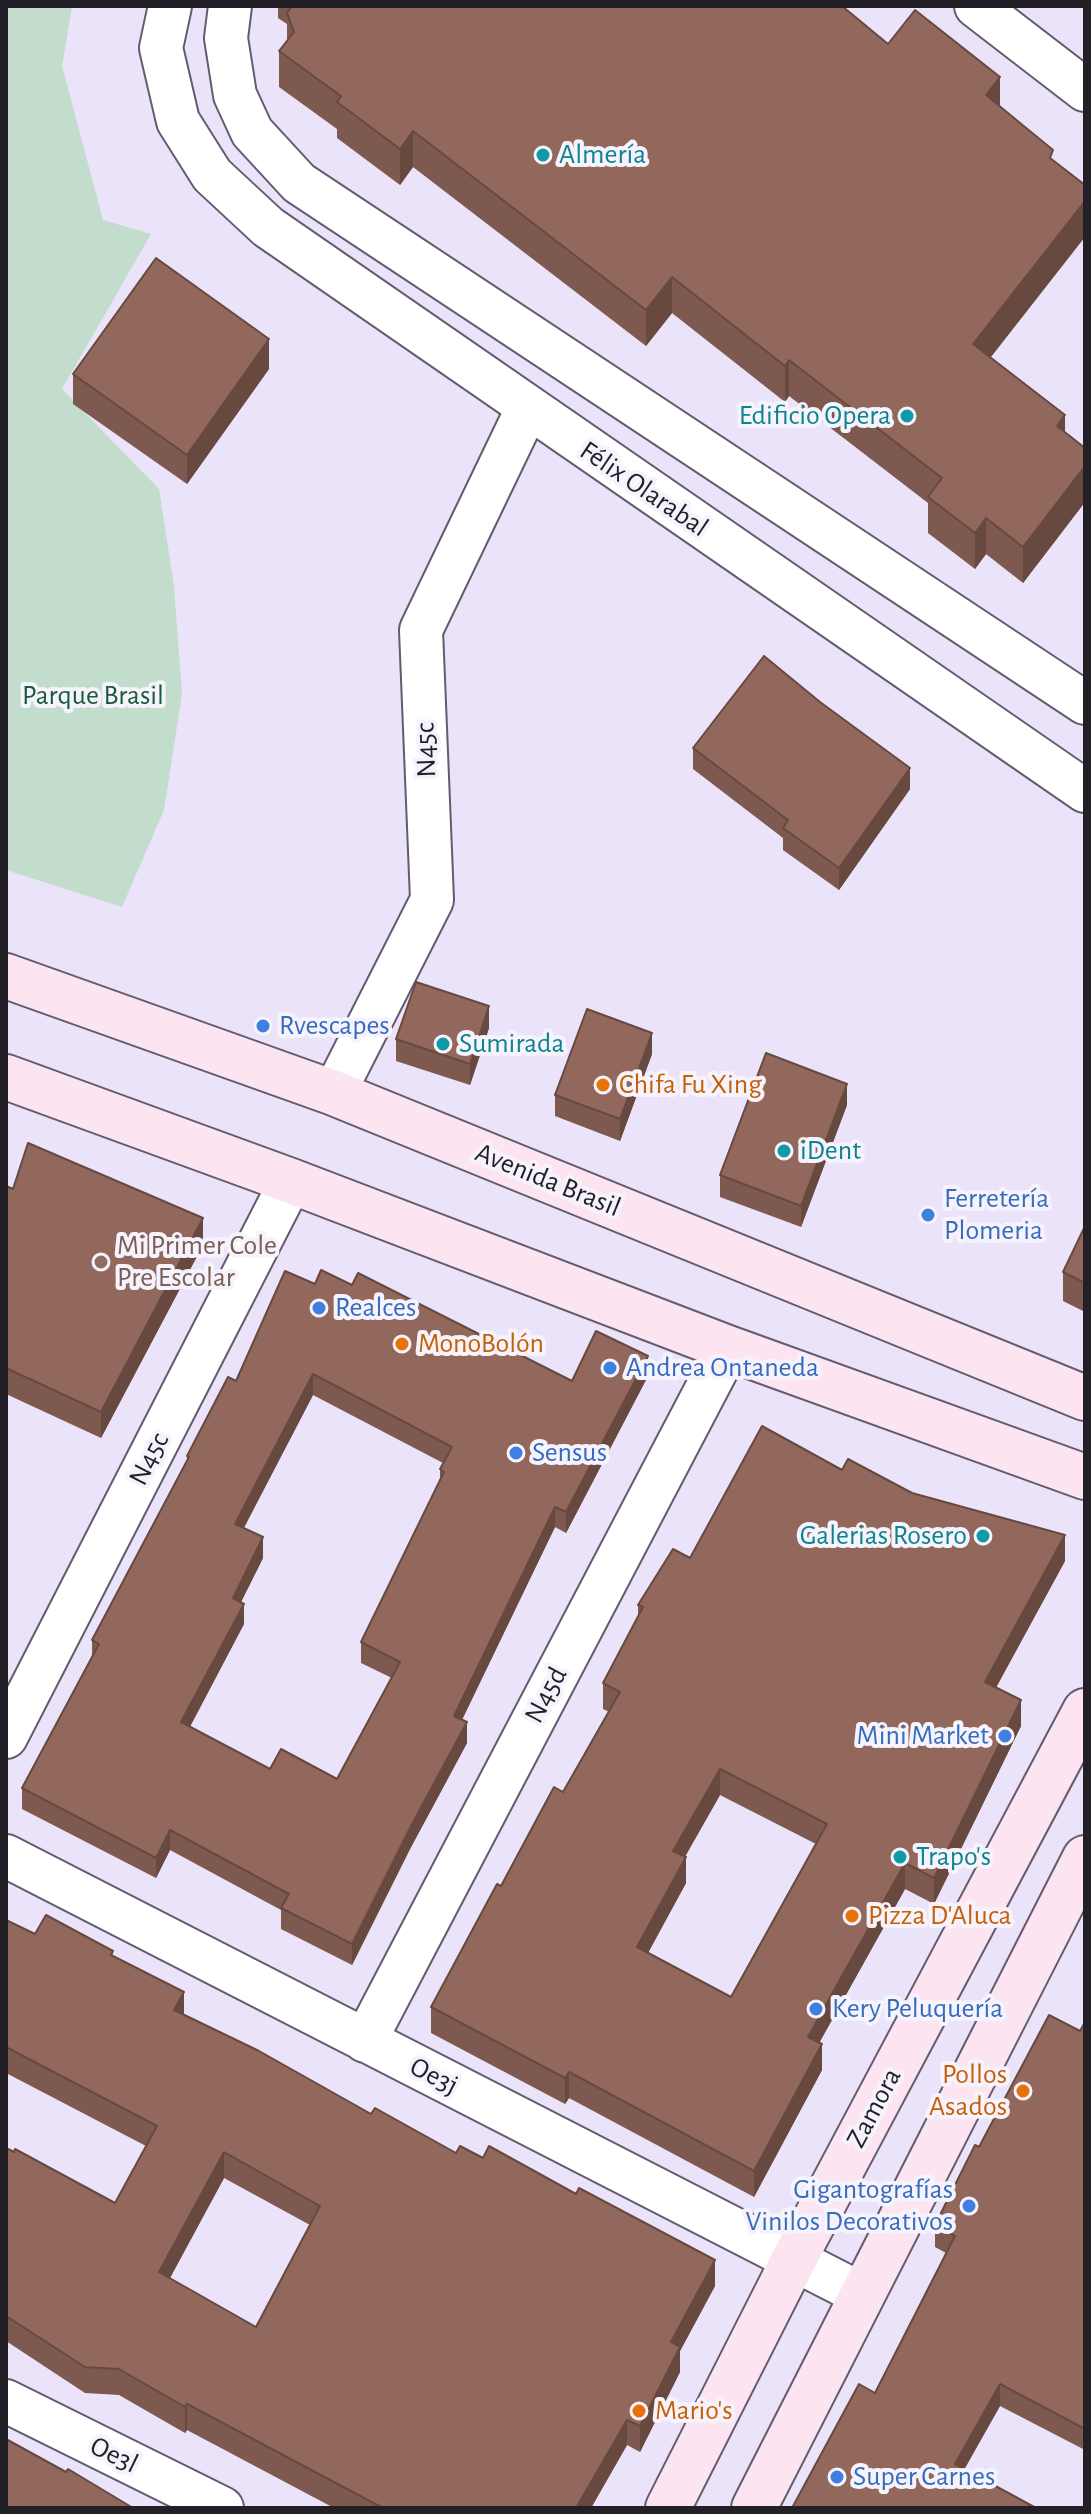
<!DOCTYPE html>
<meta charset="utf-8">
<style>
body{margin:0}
#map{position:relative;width:1091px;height:2514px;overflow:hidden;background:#ebe3f9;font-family:"Alegreya Sans",sans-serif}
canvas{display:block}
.frame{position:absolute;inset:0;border:8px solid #221f27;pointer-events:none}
</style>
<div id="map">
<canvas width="1091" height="2514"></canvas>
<div class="frame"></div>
</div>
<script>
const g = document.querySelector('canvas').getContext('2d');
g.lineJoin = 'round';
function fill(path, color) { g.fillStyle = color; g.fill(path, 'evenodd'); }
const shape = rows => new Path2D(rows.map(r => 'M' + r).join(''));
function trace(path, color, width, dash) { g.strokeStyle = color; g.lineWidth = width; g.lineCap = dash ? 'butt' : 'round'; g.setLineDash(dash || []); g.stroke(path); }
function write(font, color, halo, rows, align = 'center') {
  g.font = font + ' "Alegreya Sans",sans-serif'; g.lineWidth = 8; g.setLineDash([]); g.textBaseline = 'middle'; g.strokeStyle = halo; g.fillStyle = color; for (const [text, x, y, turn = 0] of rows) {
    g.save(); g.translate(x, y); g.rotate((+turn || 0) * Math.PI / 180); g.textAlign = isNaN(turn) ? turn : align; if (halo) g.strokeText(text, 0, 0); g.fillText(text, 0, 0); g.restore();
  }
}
const green = shape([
 [6,6,72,6,62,66,103,220,151,234,62,389,159,489,174,586,182,694,164,810,122,907,6,870]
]);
const street = shape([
 [170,6,161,48,178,121,212,175,268,227,1085,791],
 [230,6,226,38,235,95,252,132,299,183,1085,703],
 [976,6,1085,90],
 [334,1093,432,900,421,630,527,409],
 [6,1737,291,1181],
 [6,1856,863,2295],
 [365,2041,728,1348],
 [6,2401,222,2508]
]);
const secondary = shape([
 [6,976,334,1093,1085,1398],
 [6,1077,291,1181,728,1348,1085,1477],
 [668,2508,793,2261,1085,1711],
 [754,2508,1085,1858]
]);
const wall = shape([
 [278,6,842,6,990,358,1065,433,1085,448,1085,502,1023,583,986,554,975,569,928,533,928,503,789,396,785,402,672,313,646,346,413,167,400,185,337,138,337,129,279,87,279,51,287,41,287,24,278,18],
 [269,369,187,484,73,404,73,374],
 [693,748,910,789,839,890,783,850,783,838,693,769],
 [489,1028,470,1085,396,1061,396,1039],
 [652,1054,620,1141,555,1116,555,1095],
 [847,1105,801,1227,720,1197,720,1175],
 [6,1186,203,1245,101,1438,6,1394],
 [1085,1226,1085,1312,1063,1301,1063,1272],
 [315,1284,572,1381,648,1376,566,1533,555,1527,462,1720,467,1743,410,1849,352,1965,281,1929,281,1910,170,1850,156,1878,22,1809,22,1788,92,1657,92,1640,187,1461,187,1456,236,1381],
 [313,1395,443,1463,440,1469,440,1481,361,1642,361,1663,392,1678,337,1779,270,1769,190,1727,244,1624,241,1602,263,1558,244,1528],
 [842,1470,912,1493,1065,1561,996,1687,1021,1726,934,1904,905,1889,819,2043,822,2070,754,2197,569,2098,565,2104,431,2033,431,2007,501,1886,563,1792,609,1712,603,1709,603,1683,638,1616,638,1605,690,1558],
 [720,1795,816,1844,731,1997,648,1953,686,1883,685,1857],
 [6,1920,35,1934,113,1956,184,2014,371,2114,456,2153,715,2286,680,2351,680,2372,640,2452,627,2445,591,2508,334,2508,187,2430,185,2433,119,2395,85,2393,6,2341,6,2148,115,2203,146,2146,6,2073],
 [224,2178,310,2225,256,2327,170,2278],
 [1085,2022,1085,2450,1000,2406,964,2469,792,2508,875,2393,946,2253,935,2247,935,2225,979,2147,1080,2031]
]);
const shadedWall = shape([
 [1000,77,1000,113,986,95],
 [413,131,413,167,400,185,400,149],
 [1085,201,1085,237,973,380,973,344],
 [672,277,672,313,646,346,646,310],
 [269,339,269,369,187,484,187,455],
 [789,360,789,396,785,402,785,366],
 [1065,415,1065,451,1057,426],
 [1085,466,1085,502,1023,583,1023,547],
 [986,518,986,554,975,569,975,533],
 [910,768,910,789,839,890,839,868],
 [489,1006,489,1028,470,1085,470,1064],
 [652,1033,652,1054,620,1141,620,1119],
 [847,1084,847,1105,801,1227,801,1206],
 [203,1218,203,1245,101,1438,101,1412],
 [648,1356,648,1376,566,1533,566,1512],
 [313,1374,313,1395,235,1544,235,1524],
 [555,1507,555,1527,454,1736,454,1716],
 [1065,1535,1065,1561,985,1708,985,1682],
 [263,1537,263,1558,233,1618,233,1598],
 [244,1604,244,1624,181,1743,181,1722],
 [1021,1700,1021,1726,934,1904,934,1878],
 [467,1722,467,1743,410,1849,352,1965,352,1944,410,1828],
 [720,1769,720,1795,673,1877,673,1851],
 [170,1830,170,1850,156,1878,156,1858],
 [686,1857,686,1883,637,1973,637,1947],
 [905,1863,905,1889,808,2063,808,2037],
 [184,1992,184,2018,174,2010],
 [822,2044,822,2070,754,2197,754,2171],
 [569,2072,569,2098,565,2104,565,2078],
 [224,2152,224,2178,159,2298,159,2272],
 [715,2260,715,2286,680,2351,680,2372,640,2452,640,2426,671,2342],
 [1000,2384,1000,2406,955,2486,955,2464],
 [187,2404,187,2430,185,2433,185,2407],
 [627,2420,627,2445,591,2508,576,2508]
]);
const building = shape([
 [292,6,842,6,888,44,915,10,1000,77,986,95,1053,150,1050,158,1085,185,1085,201,973,344,1065,415,1057,426,1085,448,1085,466,1023,547,986,518,975,533,928,497,942,478,789,360,785,366,672,277,646,310,413,131,400,149,337,102,341,96,279,51,294,32,287,13,292,6],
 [156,258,269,339,187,455,73,374,156,258],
 [764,656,820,702,910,768,839,868,783,828,788,820,693,748,764,656],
 [416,982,489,1006,470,1064,396,1039,416,982],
 [587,1009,652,1033,620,1119,555,1095,587,1009],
 [766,1053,847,1084,801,1206,720,1175,766,1053],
 [28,1143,203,1218,101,1412,6,1368,6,1186,13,1189,28,1143],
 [1085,1226,1085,1283,1063,1272,1085,1226],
 [321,1270,352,1285,358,1273,572,1381,596,1331,648,1356,566,1512,555,1507,454,1716,467,1722,410,1828,352,1944,281,1908,289,1894,170,1830,156,1858,22,1788,99,1644,92,1640,189,1457,187,1456,228,1377,236,1381,285,1271,315,1284,321,1270],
 [313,1374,452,1447,440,1469,444,1472,361,1642,400,1662,337,1779,281,1749,270,1769,181,1722,244,1604,233,1598,263,1537,235,1524,313,1374],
 [762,1426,842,1470,848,1459,912,1493,1065,1535,985,1682,1021,1700,934,1878,905,1863,808,2037,822,2044,754,2171,569,2072,565,2078,431,2007,497,1884,501,1886,554,1787,563,1792,620,1692,603,1683,643,1607,638,1605,673,1549,690,1558,762,1426],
 [720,1769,827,1824,731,1997,637,1947,686,1857,673,1851,720,1769],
 [46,1915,113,1951,111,1955,184,1992,174,2010,259,2051,371,2114,375,2108,456,2153,460,2146,483,2158,489,2146,576,2194,579,2188,715,2260,671,2342,680,2347,640,2426,627,2420,576,2508,383,2508,187,2404,185,2407,119,2369,85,2367,6,2316,6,2148,14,2152,15,2149,115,2203,157,2126,6,2047,6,1920,35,1934,46,1915],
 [224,2152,320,2206,256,2327,159,2272,224,2152],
 [1049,2015,1080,2031,1085,2022,1085,2429,1000,2384,955,2464,1036,2508,792,2508,859,2384,875,2393,955,2236,935,2225,975,2145,979,2147,1049,2015],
 [6,2439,66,2472,68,2469,133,2508,6,2508,6,2439]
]);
const markers = [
 [543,155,8,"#0f9aa8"],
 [907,416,8,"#0f9aa8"],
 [263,1026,8,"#3f7fe0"],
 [443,1044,8,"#0f9aa8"],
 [603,1085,8,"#e8710a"],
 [784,1151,8,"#0f9aa8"],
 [928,1215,8,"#3f7fe0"],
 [101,1262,8,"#8d6e63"],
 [319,1308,8,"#3f7fe0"],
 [402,1344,8,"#e8710a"],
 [610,1368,8,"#3f7fe0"],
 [516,1453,8,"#3f7fe0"],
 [983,1536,8,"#0f9aa8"],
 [1005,1736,8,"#3f7fe0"],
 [900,1857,8,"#0f9aa8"],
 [852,1916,8,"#e8710a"],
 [816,2009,8,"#3f7fe0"],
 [1023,2091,8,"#e8710a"],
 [969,2206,8,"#3f7fe0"],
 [639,2411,8,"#e8710a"],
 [837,2477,8,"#3f7fe0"]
];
const cultureNames = [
 ["Almería",559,155],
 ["Edificio Opera",891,416,"right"],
 ["Sumirada",459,1044],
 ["iDent",800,1151],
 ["Galerias Rosero",967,1536,"right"],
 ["Trapo's",916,1857]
];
const streetNames = [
 ["Félix Olarabal",644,489,34],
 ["N45c",426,750,-92],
 ["Avenida Brasil",548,1180,22],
 ["N45c",149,1459,-63],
 ["N45d",546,1695,-62],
 ["Oe3j",434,2076,27],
 ["Zamora",874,2108,-62],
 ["Oe3l",114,2455,26]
];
const parkNames = [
 ["Parque Brasil",93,696]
];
const shopNames = [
 ["Rvescapes",279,1026],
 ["Ferretería",944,1199],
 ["Plomeria",944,1231],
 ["Realces",335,1308],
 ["Andrea Ontaneda",626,1368],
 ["Sensus",532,1453],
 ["Mini Market",989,1736,"right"],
 ["Kery Peluquería",832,2009],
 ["Gigantografías",953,2190,"right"],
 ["Vinilos Decorativos",953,2222,"right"],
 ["Super Carnes",853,2477]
];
const foodNames = [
 ["Chifa Fu Xing",619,1085],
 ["MonoBolón",418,1344],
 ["Pizza D'Aluca",868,1916],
 ["Pollos",1007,2075,"right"],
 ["Asados",1007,2107,"right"],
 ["Mario's",655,2411]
];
const educationNames = [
 ["Mi Primer Cole",117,1246],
 ["Pre Escolar",117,1278]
];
fill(green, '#c2ddcb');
trace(street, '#635c6f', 46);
trace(secondary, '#635c6f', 48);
trace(street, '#fff', 42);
trace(secondary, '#fce5f0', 44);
fill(wall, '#7e594f');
fill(shadedWall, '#674940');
fill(building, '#93685c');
trace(building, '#674940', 2);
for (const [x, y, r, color] of markers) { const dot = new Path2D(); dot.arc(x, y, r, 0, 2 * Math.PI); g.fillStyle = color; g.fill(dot); trace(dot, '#f6f3fc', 3); }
write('28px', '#0d838f', '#f6f3fc', cultureNames, 'left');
write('28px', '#221f27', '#f6f3fc', streetNames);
write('28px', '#155c39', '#f6f3fc', parkNames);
write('28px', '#366cbe', '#f6f3fc', shopNames, 'left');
write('28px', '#c56008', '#f6f3fc', foodNames, 'left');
write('28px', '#785e54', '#f6f3fc', educationNames, 'left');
</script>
